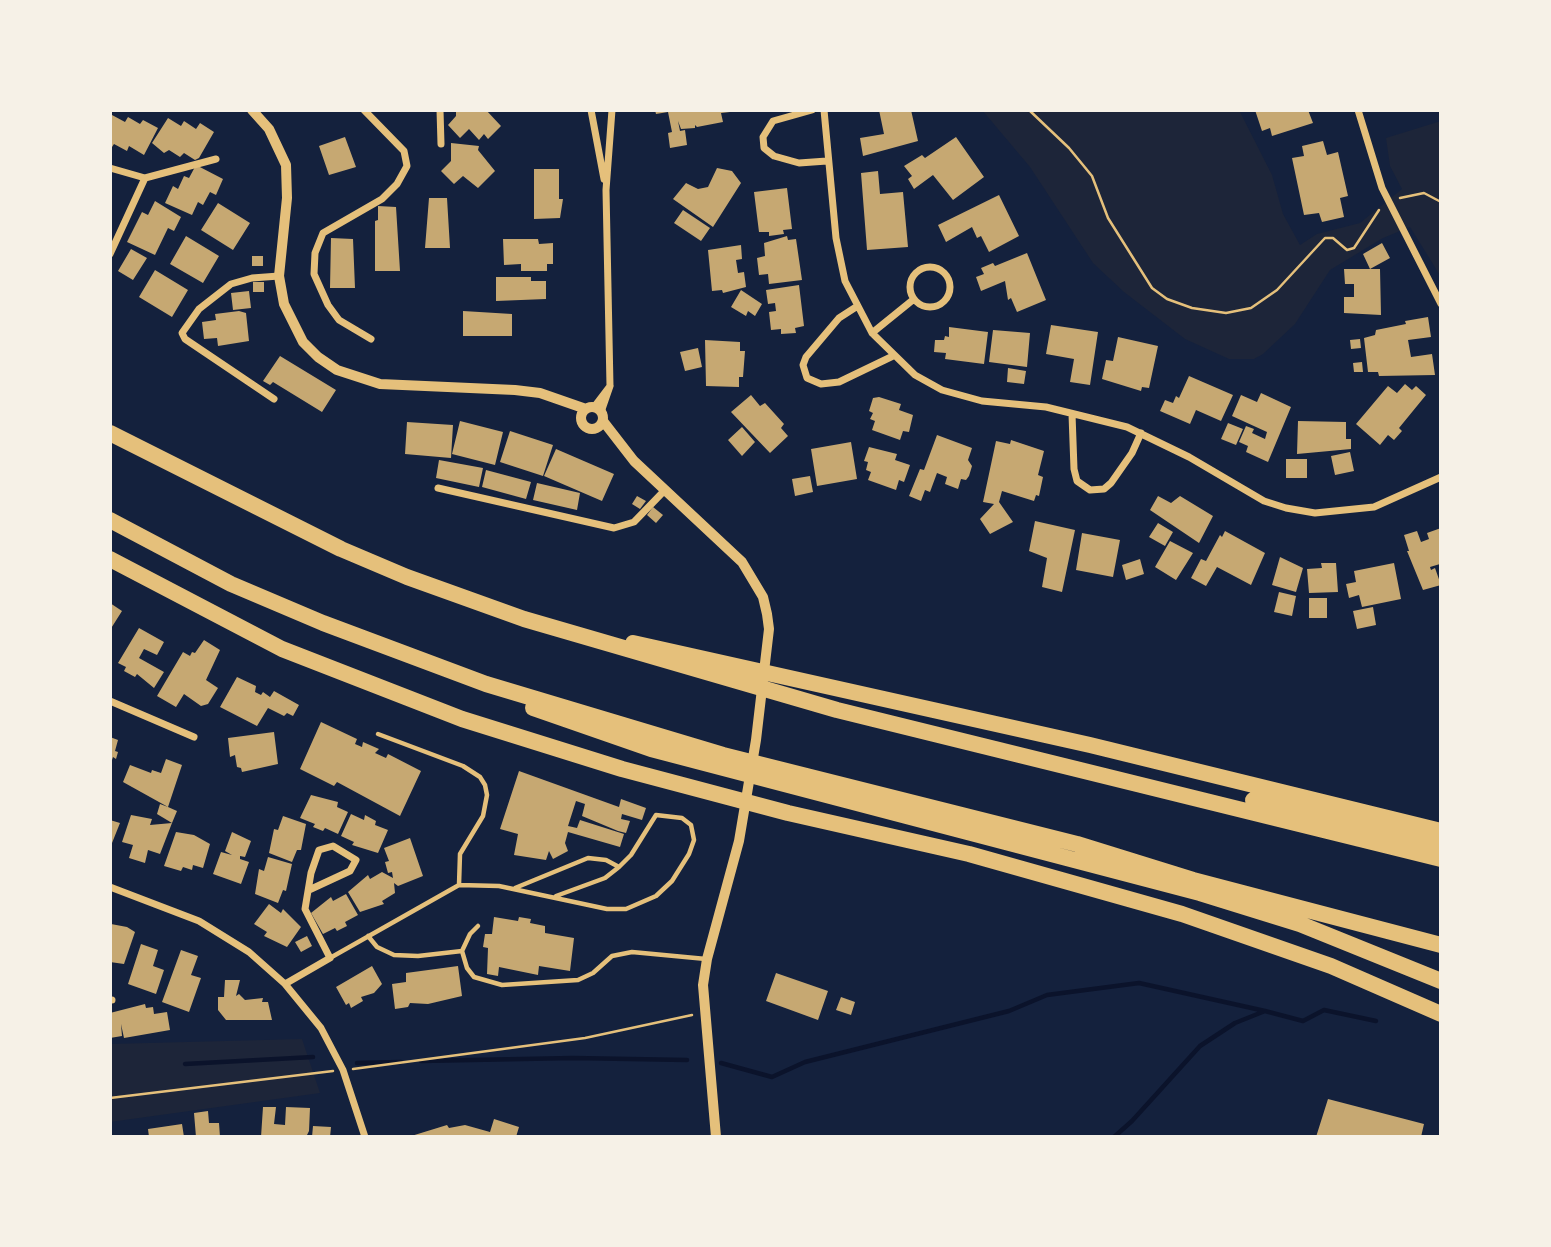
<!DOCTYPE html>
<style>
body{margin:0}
#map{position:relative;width:1551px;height:1247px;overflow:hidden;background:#14213d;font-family:"Fira Sans Condensed",sans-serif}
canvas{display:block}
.frame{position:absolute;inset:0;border:112px solid #f6f1e7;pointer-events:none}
</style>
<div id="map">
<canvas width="1551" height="1247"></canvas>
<div class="frame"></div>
</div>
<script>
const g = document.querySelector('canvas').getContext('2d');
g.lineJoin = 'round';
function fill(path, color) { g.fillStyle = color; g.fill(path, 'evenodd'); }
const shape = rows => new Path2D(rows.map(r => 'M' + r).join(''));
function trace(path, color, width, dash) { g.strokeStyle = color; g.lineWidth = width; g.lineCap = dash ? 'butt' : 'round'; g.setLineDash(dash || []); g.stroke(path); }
const green = shape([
 [982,110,1239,110,1272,175,1283,214,1300,245,1317,234,1360,223,1402,189,1390,166,1386,138,1441,121,1441,277,1410,227,1383,238,1330,270,1295,324,1263,354,1254,359,1229,359,1185,339,1124,292,1093,263,1030,167],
 [302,1039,320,1093,110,1122,110,1044]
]);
const stream = shape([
 [421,1061,573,1058,687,1060],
 [357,1063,401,1062],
 [721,1063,772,1077,805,1062,1009,1011,1047,995,1139,983,1265,1011],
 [185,1064,313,1057],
 [1114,1137,1132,1121,1200,1046,1235,1023,1265,1011,1303,1021,1324,1010,1376,1021]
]);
const building = shape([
 [456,110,486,110,501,126,488,139,484,134,479,140,469,129,460,138,448,125,456,116],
 [655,110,730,110,730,112,721,113,723,122,697,127,695,125,695,128,681,129,678,121,680,131,685,130,687,145,670,148,668,133,672,132,668,112,656,114],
 [879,110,911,110,918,141,863,156,860,138,884,134],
 [1255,110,1308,110,1313,123,1272,136,1270,128,1262,131],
 [112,115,125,122,128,117,140,124,143,120,158,128,144,155,129,146,127,151,114,144,110,150],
 [168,118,181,126,184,121,196,129,200,123,214,132,199,158,195,160,184,153,180,157,169,150,164,153,152,143],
 [345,137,356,167,329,175,319,146],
 [956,137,984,177,953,200,933,175,914,189,908,179,912,176,904,166,922,155,925,158],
 [1323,141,1327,155,1338,152,1348,196,1340,198,1344,217,1322,222,1319,213,1304,215,1292,158,1304,156,1302,146],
 [451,143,479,146,478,150,495,171,478,188,463,176,454,184,441,171,451,161],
 [196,165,223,179,216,195,210,192,203,205,198,202,192,215,165,203,173,186,178,189,184,176,189,178],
 [717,168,732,171,741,183,713,227,673,199,686,183,698,189,708,187],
 [534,169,559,169,559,199,563,199,560,218,534,219],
 [878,171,880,194,903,192,908,247,867,250,861,173],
 [787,188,792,229,783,230,784,234,769,236,769,232,759,232,754,192],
 [999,195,1019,236,989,252,981,236,977,238,972,227,946,242,938,225],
 [429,198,447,198,450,248,425,248],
 [155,201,181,217,174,231,168,228,155,255,127,242,142,212,148,215],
 [218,203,250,223,233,250,201,230],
 [378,206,396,207,400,271,375,271,375,221,378,220],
 [683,210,710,228,701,241,674,223],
 [186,236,219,256,203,283,170,264],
 [787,236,788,240,796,239,802,280,769,284,768,274,759,275,757,258,765,256,764,243],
 [331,238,353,239,355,288,330,288],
 [503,239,538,239,539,244,553,243,553,264,547,264,547,271,521,271,521,264,504,265],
 [1382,243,1390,258,1370,269,1380,269,1381,315,1344,313,1344,297,1354,297,1354,284,1345,284,1344,269,1370,269,1363,254],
 [741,245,742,259,736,260,738,273,744,272,746,287,723,293,722,290,712,291,708,250],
 [131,249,147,258,133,280,118,271],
 [1027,253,1046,300,1017,312,1011,298,1008,300,1005,281,981,291,976,277,984,274,981,268,993,263,995,266],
 [252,256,263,256,263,266,252,266],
 [155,270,188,290,172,317,139,297],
 [496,277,531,277,531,281,546,281,546,299,496,301],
 [253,282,264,282,264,292,253,292],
 [799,285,804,326,795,328,796,333,781,334,781,329,771,330,769,312,776,311,775,303,768,304,766,290],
 [741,290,762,304,755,316,748,311,746,316,731,307],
 [249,291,251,308,233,310,231,293],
 [239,311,246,313,249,341,218,346,217,338,204,339,202,322,216,320,215,314],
 [463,311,512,314,512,336,463,336],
 [1428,317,1431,337,1408,340,1411,357,1432,354,1435,375,1379,376,1378,372,1368,372,1364,338,1375,335,1376,330,1406,324,1405,321],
 [1051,325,1098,332,1090,385,1070,382,1074,359,1046,354],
 [949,327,988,332,984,364,945,359,946,353,934,352,935,340,944,340,945,336,949,337],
 [993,330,1030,333,1027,367,989,362],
 [1118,337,1158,346,1149,388,1142,387,1141,391,1102,379,1106,360,1113,361],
 [1360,339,1361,348,1351,349,1350,340],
 [705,340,740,342,740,351,745,351,743,377,739,377,739,387,706,386],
 [698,348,702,367,685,371,680,352],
 [280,356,336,390,322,412,273,382,270,385,263,381],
 [1362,362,1363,372,1354,372,1353,363],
 [1008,368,1026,371,1024,384,1007,382],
 [1189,376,1233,395,1221,421,1196,410,1190,424,1160,411,1165,400,1173,403,1176,396,1179,398],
 [1405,384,1412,390,1416,386,1426,395,1399,428,1402,431,1394,440,1388,435,1380,445,1356,424,1388,386,1397,393],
 [1261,393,1291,407,1268,462,1246,452,1248,446,1239,442,1246,426,1254,429,1252,433,1265,439,1267,432,1232,416,1241,395,1257,402],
 [751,395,760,406,765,403,784,424,781,428,788,436,770,453,731,412],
 [879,397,901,404,899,410,913,415,909,432,903,431,900,440,872,430,875,421,870,419,873,413,869,411,873,398],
 [460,421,503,432,495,465,452,454],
 [1298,421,1346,422,1346,439,1351,439,1351,449,1297,454],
 [407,422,453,425,451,458,405,454],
 [1228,423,1243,429,1236,445,1221,439],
 [742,427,755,442,742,456,728,440],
 [510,431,553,445,543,476,500,462],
 [937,435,972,448,968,460,972,466,969,476,966,480,961,479,958,489,945,484,947,477,937,473,930,492,925,490,921,501,909,496,920,469,924,470],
 [1011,440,1044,451,1038,475,1043,477,1039,496,1036,495,1034,501,1002,491,999,502,1013,522,990,534,980,519,994,504,983,502,996,441,1010,444],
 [851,442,857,479,817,486,811,449],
 [869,447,897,454,895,460,910,465,904,482,899,480,896,490,868,480,871,472,866,470,868,462,864,461],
 [556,449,614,474,602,501,544,476],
 [1350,452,1354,471,1335,475,1331,456],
 [1286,459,1307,459,1307,478,1286,478],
 [439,460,483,468,479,487,436,478],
 [486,470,531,482,526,499,482,487],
 [810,476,813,492,795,496,792,479],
 [537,483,580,493,577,510,533,500],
 [637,496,646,501,640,509,632,504],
 [1158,496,1171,503,1180,496,1213,516,1199,543,1150,510],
 [653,507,663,515,656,523,647,515],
 [1035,521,1075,530,1062,592,1042,587,1047,558,1029,551],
 [1158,523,1173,532,1165,546,1149,537],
 [1441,528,1440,564,1430,567,1431,570,1435,568,1441,585,1423,590,1407,551,1409,551,1404,535,1417,531,1421,542,1429,539,1427,533],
 [1225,531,1265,553,1251,585,1217,567,1206,586,1191,578,1201,559,1206,561,1220,535,1222,537],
 [1082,533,1120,540,1113,577,1076,570],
 [1170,541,1193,553,1176,580,1155,567],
 [1280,557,1303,568,1296,592,1272,585],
 [1140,559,1144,574,1126,580,1122,565],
 [1321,563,1336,563,1338,592,1309,593,1307,569,1322,568],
 [1394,563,1401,599,1362,607,1359,595,1349,598,1346,584,1356,582,1354,571],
 [1279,592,1296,596,1292,616,1274,612],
 [1309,598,1327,598,1327,618,1309,618],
 [110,603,122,611,110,630],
 [1373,607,1376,625,1357,629,1353,611],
 [139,628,164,642,157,655,144,649,139,658,164,672,154,688,137,674,135,677,124,671,126,667,118,663],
 [204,640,220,650,206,680,218,688,208,704,201,706,184,694,176,707,157,696,183,652,190,656,192,652,195,653],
 [237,677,256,686,255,692,261,695,263,692,270,697,274,691,299,705,293,716,287,713,284,716,268,708,257,726,220,707],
 [321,722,357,739,355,744,362,747,363,742,379,749,375,753,386,758,388,754,421,771,400,816,337,782,334,786,300,769],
 [274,732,278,764,242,772,241,768,237,767,235,755,230,757,228,738],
 [110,737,118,740,115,751,118,752,116,759,113,757,111,763],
 [166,759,182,765,168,807,177,811,172,823,160,854,148,850,145,863,129,858,133,845,122,842,131,815,152,819,150,825,172,823,157,814,160,804,168,807,123,782,130,765,151,773,152,770,161,773],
 [519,771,619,807,621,799,646,808,642,820,622,814,621,819,630,821,626,833,618,831,582,816,585,804,576,801,568,826,577,828,580,820,624,834,620,847,568,832,565,843,568,851,553,859,549,851,546,860,514,855,518,834,500,829],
 [311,795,338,802,337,807,348,812,338,834,325,828,323,831,313,827,315,824,300,818],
 [351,814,364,820,365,815,376,821,375,825,388,830,378,853,352,845,354,842,341,836],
 [283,816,306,824,301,850,297,850,292,862,269,853,274,829,278,830],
 [110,820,120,823,110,848],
 [176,832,194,835,210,844,203,868,193,865,192,870,183,867,181,871,164,866],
 [232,832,251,841,245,857,240,856,240,859,249,862,241,884,213,874,221,852,232,855,225,851],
 [410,838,423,876,398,886,394,883,395,893,382,901,384,904,360,912,348,892,368,875,370,879,382,872,393,878,392,872,388,873,385,862,389,861,384,848],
 [268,857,292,864,286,891,283,890,278,903,255,894,259,869,264,871],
 [346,894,358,915,345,922,347,926,337,931,335,928,323,934,311,913,331,897,333,901],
 [269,904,281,913,283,909,301,927,287,947,264,936,267,932,254,924],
 [494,917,518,921,519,917,531,919,530,923,545,926,545,933,574,938,570,971,539,966,538,975,499,967,498,976,487,974,488,948,483,947,485,934,492,934],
 [111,924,127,927,135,932,124,964,110,962],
 [307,936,312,946,301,952,295,942],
 [141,944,158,950,153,966,164,970,156,994,128,984],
 [181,950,198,956,191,975,201,978,189,1012,162,1002],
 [372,966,382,984,374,993,361,997,363,1001,351,1008,349,1003,346,1005,336,987],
 [458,966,462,996,428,1004,410,1003,408,1007,395,1009,392,984,406,982,406,973],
 [776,973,828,991,818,1020,766,1001],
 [225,980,240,980,236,996,239,994,245,1000,263,998,262,1002,268,1002,272,1020,226,1020,218,1010,218,997,224,997],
 [841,997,855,1002,851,1015,836,1010],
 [145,1004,146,1008,153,1007,154,1014,167,1012,170,1030,124,1038,121,1024,122,1036,110,1038,110,1013],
 [1328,1099,1424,1124,1421,1137,1316,1137],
 [263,1107,276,1107,274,1124,285,1125,286,1107,310,1108,309,1131,306,1137,261,1137],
 [208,1111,209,1123,219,1123,220,1137,196,1137,194,1113],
 [494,1119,519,1127,516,1137,408,1137,447,1125,449,1128,465,1125,490,1132],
 [182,1124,184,1137,149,1137,148,1129],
 [313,1126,331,1127,330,1137,312,1137]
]);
const path = shape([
 [1029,110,1069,148,1092,176,1108,218,1152,288,1167,299,1192,308,1226,313,1251,308,1277,290,1325,238,1333,238,1347,250,1354,248,1379,210],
 [1400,198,1424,193,1441,202],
 [353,1069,585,1038,692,1015],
 [110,1098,333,1071]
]);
const service = shape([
 [378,734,463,766,480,777,485,785,487,795,483,816,460,854,459,885],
 [459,885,499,886,607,909,626,909,656,896,672,881,689,854,694,840,691,825,682,818,656,815,631,855,619,867,605,878,556,896],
 [515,888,588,858,606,860,619,867],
 [368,936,377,947,394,955,418,956,462,951,467,968,474,977,502,985,578,980,593,973,612,956,632,952,706,959],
 [462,951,470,934,478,926],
 [330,958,459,885]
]);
const minor = shape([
 [364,110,404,151,407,166,397,184,382,199,323,233,315,253,314,274,328,305,339,320,371,339],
 [440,110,441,144],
 [591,110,604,179],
 [812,110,773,121,763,137,764,148,774,156,799,163,827,161],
 [824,110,836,238,845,281,872,333,915,375,942,390,982,401,1046,407,1127,427,1189,457,1264,501,1286,508,1315,513,1374,507,1441,477],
 [1358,110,1382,188,1441,304],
 [110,168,145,178],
 [110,254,145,178,216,159],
 '910 287a20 20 0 1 1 40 0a20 20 0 1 1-40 0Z',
 [856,307,839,318,806,357,803,365,807,378,821,384,839,382,893,356],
 [872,333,914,299],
 [274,399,185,339,182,333,199,309,231,284,252,278,279,276],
 [594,407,610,386],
 [601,412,610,386,606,190,612,110],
 [1072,414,1074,469,1077,481,1090,490,1104,489,1111,483,1132,453,1141,433],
 [438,488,614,528,634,522,664,491],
 [110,701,194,737],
 [110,887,199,921,249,952,285,984,321,1028,343,1070,365,1137],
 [285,984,330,958,305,909,311,873,319,850,333,846,356,860,350,871,309,890],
 [110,1000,112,1000]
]);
const tertiary = shape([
 [252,110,269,129,286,165,287,198,279,276,284,304,303,342,318,357,337,370,380,384,515,390,540,393,586,409],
 '581 418a11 11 0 1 1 22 0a11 11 0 1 1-22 0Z',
 [603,421,634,461,742,562,763,597,767,614,769,629,756,740,739,841,707,959,703,985,716,1137]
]);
const motorway = shape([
 [110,433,341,549,407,577,524,619,837,710,1441,859],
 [110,520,231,584,323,623,486,684,723,755,1077,844,1193,880,1441,945],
 [110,559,282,649,462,719,622,769,788,813,969,854,1182,914,1331,966,1441,1014],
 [633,643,1090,745,1441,831],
 [533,708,651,749,1200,893,1300,924,1441,981],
 [1253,800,1441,846]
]);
fill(green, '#1d2539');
trace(stream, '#0b132b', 4.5);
fill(building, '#c6a872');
trace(path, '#e5c07b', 2.5);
trace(service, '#e5c07b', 4.5);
trace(minor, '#e5c07b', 7);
trace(tertiary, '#e5c07b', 10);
trace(motorway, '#e5c07b', 16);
</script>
